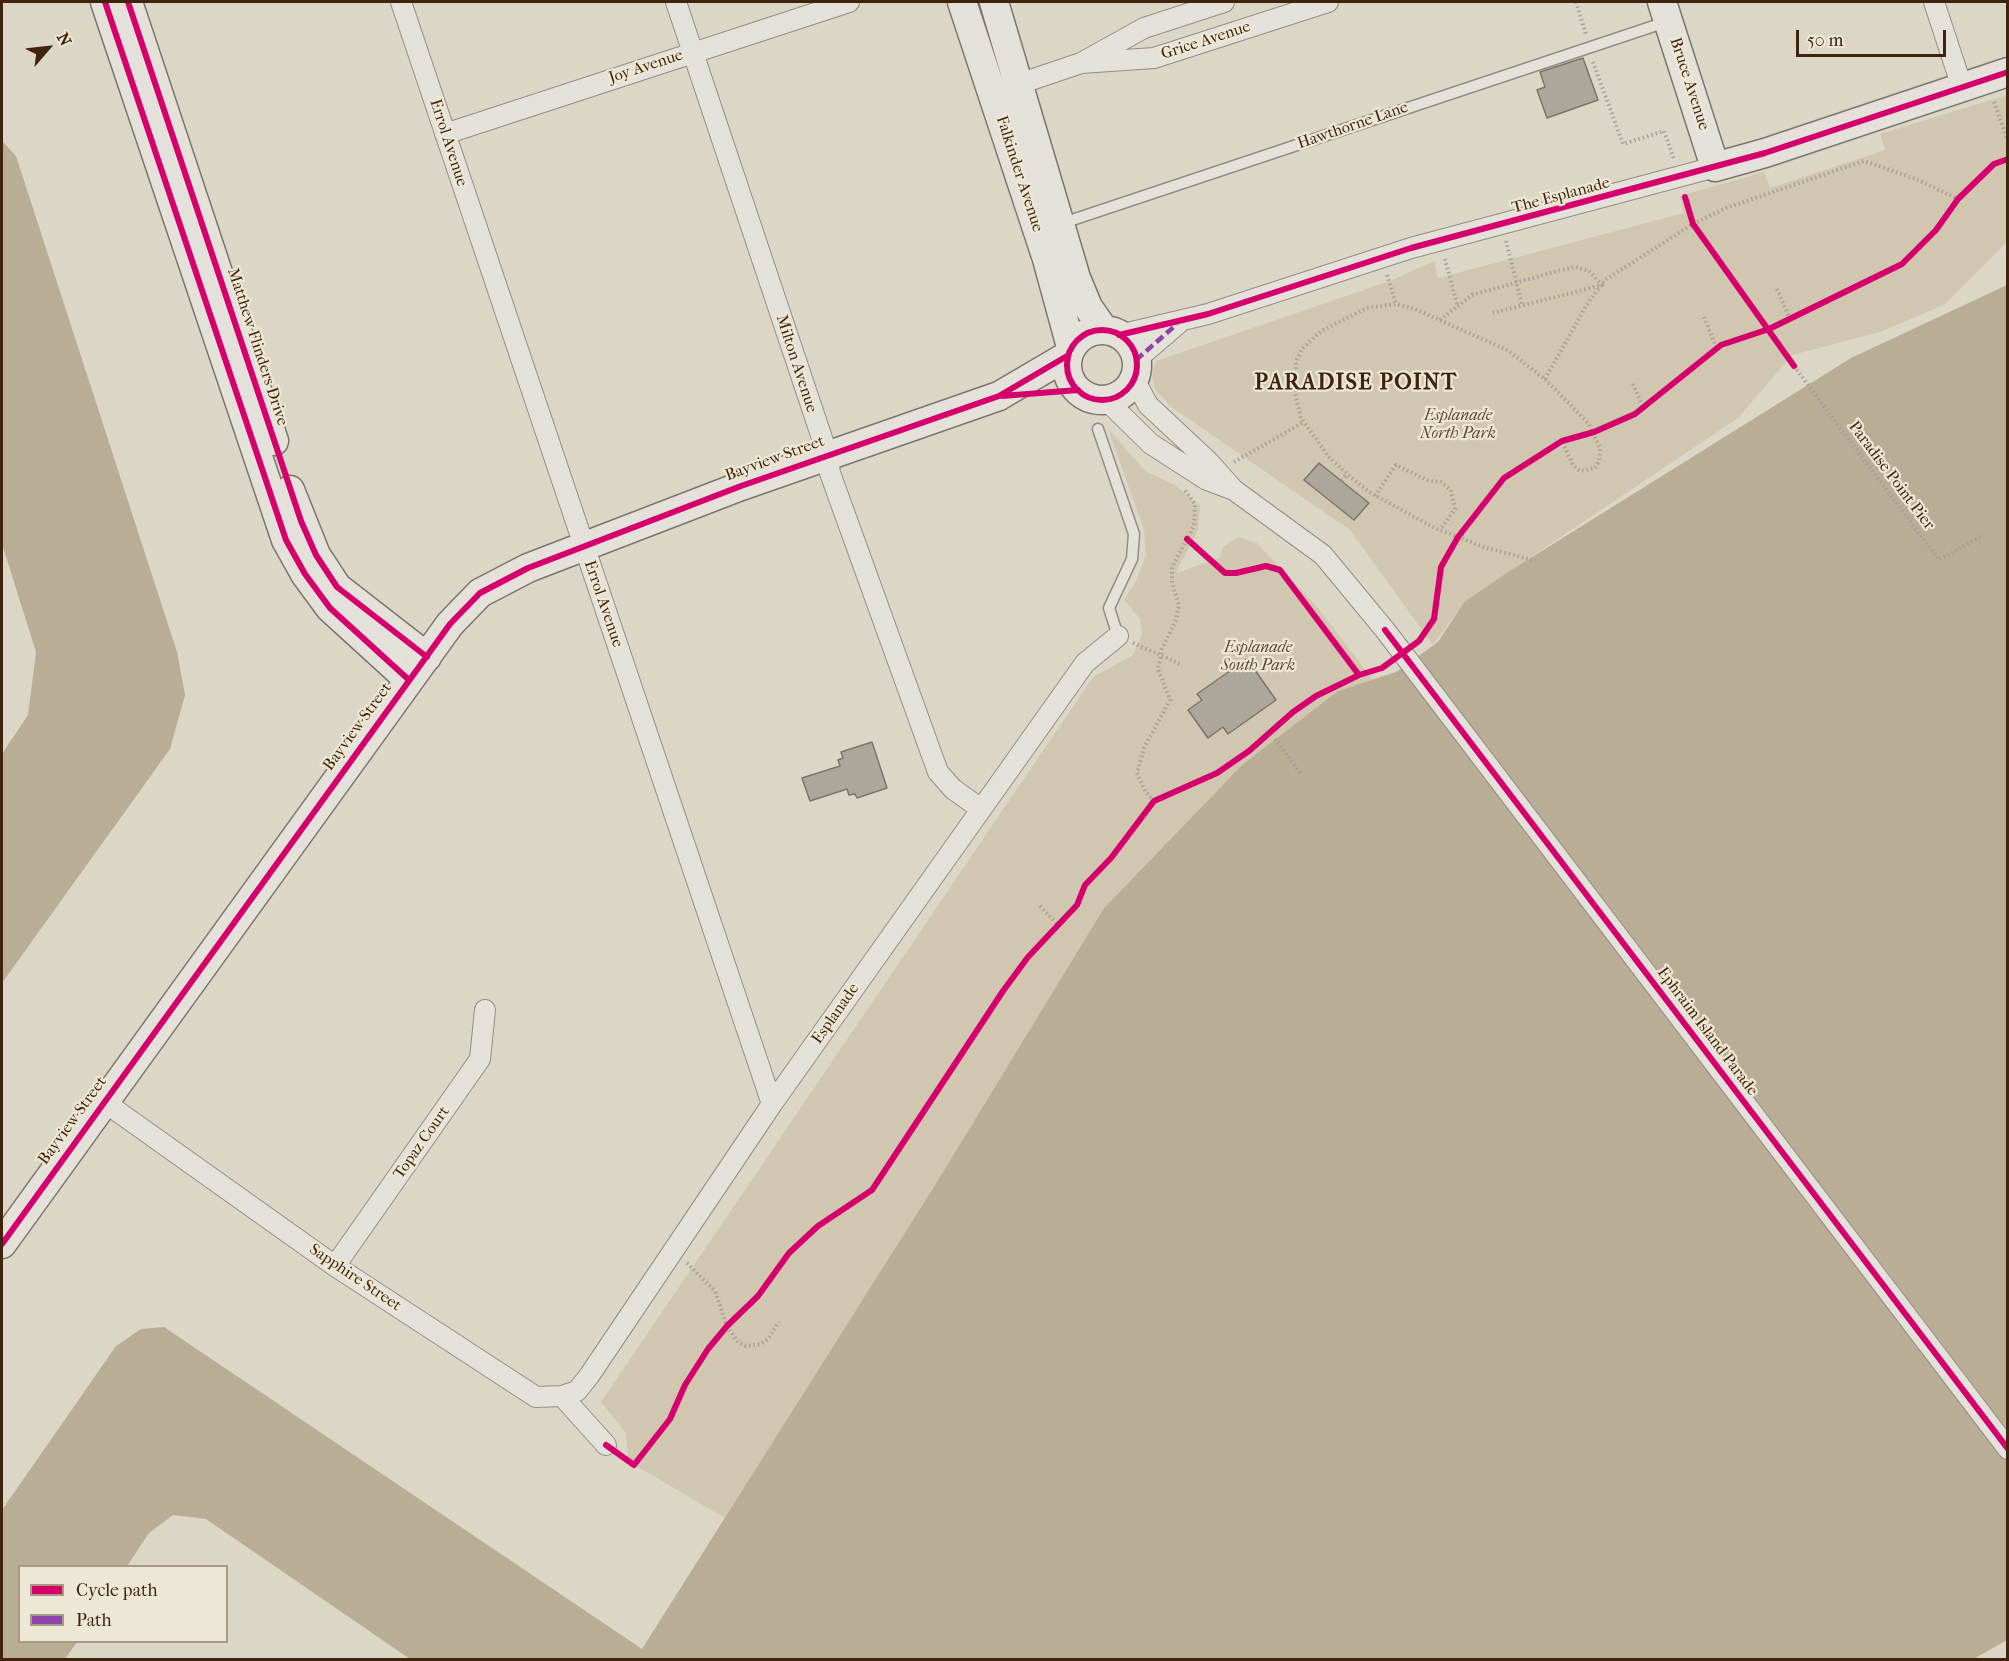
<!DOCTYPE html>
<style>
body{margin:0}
#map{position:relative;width:2009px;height:1661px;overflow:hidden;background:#dcd6c6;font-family:"IM FELL French Canon",serif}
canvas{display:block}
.frame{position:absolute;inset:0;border:3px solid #40230c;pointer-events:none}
.legend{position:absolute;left:18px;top:1565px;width:210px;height:78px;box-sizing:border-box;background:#ede7d5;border:2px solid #a89985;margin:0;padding:8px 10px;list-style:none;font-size:18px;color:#40230c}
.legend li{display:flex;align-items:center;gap:12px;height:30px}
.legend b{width:30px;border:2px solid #a89985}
.north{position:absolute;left:18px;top:18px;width:60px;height:60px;-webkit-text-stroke:4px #ede7d5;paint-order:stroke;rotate:62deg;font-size:16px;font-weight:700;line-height:24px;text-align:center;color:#40230c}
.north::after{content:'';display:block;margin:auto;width:21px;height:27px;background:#40230c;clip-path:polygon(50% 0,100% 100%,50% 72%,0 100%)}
.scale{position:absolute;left:1796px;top:30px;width:150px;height:27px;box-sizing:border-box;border:3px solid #40230c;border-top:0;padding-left:8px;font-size:18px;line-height:21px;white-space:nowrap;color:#40230c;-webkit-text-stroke:4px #ede7d5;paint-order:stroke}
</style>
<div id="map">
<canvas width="2009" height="1661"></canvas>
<div class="frame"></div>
<ul class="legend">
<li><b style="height:8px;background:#d6006c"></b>Cycle path</li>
<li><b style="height:8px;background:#8e44ad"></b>Path</li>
</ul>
<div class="north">N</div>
<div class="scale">50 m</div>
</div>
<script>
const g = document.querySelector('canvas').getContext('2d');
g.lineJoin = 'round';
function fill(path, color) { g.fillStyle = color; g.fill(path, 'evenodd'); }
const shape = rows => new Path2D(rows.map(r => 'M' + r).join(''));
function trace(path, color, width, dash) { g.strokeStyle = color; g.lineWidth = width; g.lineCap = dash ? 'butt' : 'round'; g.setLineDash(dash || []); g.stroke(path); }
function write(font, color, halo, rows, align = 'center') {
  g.font = font + ' "IM FELL French Canon",serif'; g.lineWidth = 4.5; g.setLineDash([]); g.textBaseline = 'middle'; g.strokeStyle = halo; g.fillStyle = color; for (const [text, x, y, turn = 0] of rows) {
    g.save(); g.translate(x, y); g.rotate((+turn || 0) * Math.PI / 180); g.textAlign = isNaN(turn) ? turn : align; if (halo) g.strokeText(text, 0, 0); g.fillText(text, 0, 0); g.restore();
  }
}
const green = shape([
 [2007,95,2007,242,1944,305,1880,332,1792,355,1738,418,1464,602,1433,645,1350,530,1170,406,1155,389,1152,374,1156,361,1390,281,1434,261,1438,278,1684,213,1680,196,1764,172,1770,188,1885,150,1880,134],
 [1108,429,1145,471,1175,485,1200,506,1198,530,1176,573,1219,558,1223,547,1238,537,1257,543,1318,608,1373,680,1338,691,1243,764,1104,908,935,1185,725,1518,628,1461,626,1433,601,1402,1093,677,1133,655,1142,634,1140,619,1124,600,1136,581,1146,555,1144,530]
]);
const water = shape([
 [2,141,16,156,177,652,185,695,170,749,2,983,2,754,28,715,36,652,2,544],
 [2007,285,2007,1640,1972,1660,410,1659,206,1519,173,1515,149,1533,127,1566,20,1566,20,1642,77,1642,65,1659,2,1660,2,1510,116,1346,141,1329,164,1327,642,1649,935,1185,1104,908,1243,764,1338,691,1396,672,1438,642,1464,602,1505,574,1851,358]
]);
const building = shape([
 [1583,58,1598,100,1547,118,1537,90,1545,87,1540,72,1583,58],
 [1319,463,1369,503,1354,520,1304,480,1319,463],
 [1247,659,1276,700,1228,734,1223,727,1208,738,1188,710,1202,700,1197,694,1247,659],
 [872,742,887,788,857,798,855,794,849,795,847,789,810,801,802,778,840,766,838,760,843,758,841,752,872,742]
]);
const path = shape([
 [1576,2,1586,35],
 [1593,62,1623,144,1664,131,1674,159],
 [1994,102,2008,141],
 [1685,197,1693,224,1794,366,1939,560,1983,535],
 [1506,241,1522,305],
 [1445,259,1457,304],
 [1387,275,1396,304],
 [1777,289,1790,319],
 [1704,317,1717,349],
 [1440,320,1472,295,1561,270,1576,267,1589,271,1602,285,1493,313],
 [1545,379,1586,306,1605,280,1693,224,1726,208,1864,161,1916,179,1958,199],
 [1633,384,1643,407],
 [1234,462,1304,422],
 [1342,481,1347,474],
 [1375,496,1396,465,1429,481,1441,482,1451,490,1455,509,1440,530],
 [1532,560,1483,547,1433,527,1369,492,1347,474,1329,457,1301,418,1295,393,1296,361,1302,349,1321,331,1367,308,1396,304,1415,309,1507,350,1545,379,1588,423,1600,448,1599,461,1595,468,1580,471,1573,465,1562,441],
 [1133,643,1180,664],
 [1275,739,1301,774],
 [1154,801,1145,791,1137,773,1144,748,1170,700,1158,669,1162,649,1176,620,1179,605,1172,583,1172,567,1194,526,1195,504,1184,489],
 [1040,906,1059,926],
 [687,1263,715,1291,727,1326,738,1342,746,1346,761,1344,768,1339,779,1322]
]);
const lane = shape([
 [1060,224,1669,21],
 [1098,429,1134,534,1132,559,1109,608,1118,636]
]);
const street = shape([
 [401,2,772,1104],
 [676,2,827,453,830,473,938,772,953,789,981,809],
 [1934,2,1962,87],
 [1081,63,1154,58,1328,2],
 [1007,88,1081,63,1144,28,1224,2],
 [445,134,849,2],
 [1119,335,1208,314,1411,248,1715,167],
 [1136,360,1178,324],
 [1134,379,1148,405,1208,461,1234,490,1323,555,1385,630,2008,1449],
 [1106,400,1151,444,1207,480,1231,489],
 [103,1101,335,1266,513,1382,536,1397,562,1396,606,1445],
 [335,1266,480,1059,485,1010],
 [562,1396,577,1391,589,1376,772,1104,1085,663,1118,636]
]);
const secondary = shape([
 [105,2,286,540,305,574,330,608,409,680],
 [128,2,274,441],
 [962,2,1047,259,1071,347],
 [994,2,1076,278,1088,307,1104,330],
 [1662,2,1715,167,1765,153,2008,72],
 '1067 365a35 35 0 1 1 70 0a35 35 0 1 1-70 0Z',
 [290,490,316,555,337,587,427,657],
 [2,1244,450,624,480,593,528,568,741,486,999,396,1067,356]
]);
const quiet = shape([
 [1136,360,1177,324]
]);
const cycleway = shape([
 [105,2,286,540,305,574,330,608,409,680],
 [128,2,301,521,316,555,337,587,427,657],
 [1685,197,1693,224,1794,366],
 '1067 365a35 35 0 1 1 70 0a35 35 0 1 1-70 0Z',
 [1119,335,1208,314,1411,248,1765,153,2008,72],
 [1002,396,1078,390],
 [1187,539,1225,573,1236,573,1266,566,1280,570,1359,675],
 [1385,630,2008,1449],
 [2,1244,450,624,480,593,528,568,741,486,999,396,1067,356],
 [606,1445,634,1465,670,1419,685,1385,708,1349,727,1326,758,1296,789,1253,818,1226,872,1190,1003,991,1028,957,1077,905,1085,885,1111,858,1154,801,1217,773,1249,751,1293,712,1316,696,1359,675,1382,668,1419,641,1434,619,1441,567,1458,537,1504,478,1562,441,1594,432,1635,414,1721,345,1769,329,1902,264,1936,230,1958,199,1994,164,2008,159]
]);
const streetNames = [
 ["Grice Avenue",1206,41,-18],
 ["Joy Avenue",646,67,-18],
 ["Bruce Avenue",1689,84,72],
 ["Hawthorne Lane",1353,126,-19],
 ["Errol Avenue",448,143,72],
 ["Falkinder Avenue",1019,174,72],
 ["The Esplanade",1561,196,-15],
 ["Matthew Flinders Drive",257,347,72],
 ["Milton Avenue",796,364,72],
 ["Bayview Street",775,459,-20],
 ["Paradise Point Pier",1891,476,53],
 ["Errol Avenue",603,604,71],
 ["Bayview Street",358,727,-54],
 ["Esplanade",836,1014,-55],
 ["Ephraim Island Parade",1707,1032,53],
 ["Bayview Street",73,1121,-54],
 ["Topaz Court",422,1143,-55],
 ["Sapphire Street",355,1278,34]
];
const parkNames = [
 ["Esplanade",1458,416],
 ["North Park",1458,434],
 ["Esplanade",1258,648],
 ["South Park",1258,666]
];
const districtNames = [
 ["PARADISE POINT",1356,384]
];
fill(green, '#d1c7b1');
fill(water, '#baad96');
fill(building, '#ada79b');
trace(building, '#7d7569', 1.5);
trace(lane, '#948d81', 13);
trace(street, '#948d81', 22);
trace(secondary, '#7d7569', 31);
trace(path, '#a6a098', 4, [1.5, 3]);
trace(lane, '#e4e1da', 10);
trace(street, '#e4e1da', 20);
trace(secondary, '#e4e1da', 28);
trace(quiet, '#8e44ad', 4.5, [9, 4.5]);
trace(cycleway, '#d6006c', 6);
write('16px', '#40230c', '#ede7d5', streetNames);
write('italic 16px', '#624931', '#ede7d5', parkNames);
g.letterSpacing = '1.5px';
write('bold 22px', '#40230c', '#ede7d5', districtNames);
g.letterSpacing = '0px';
</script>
